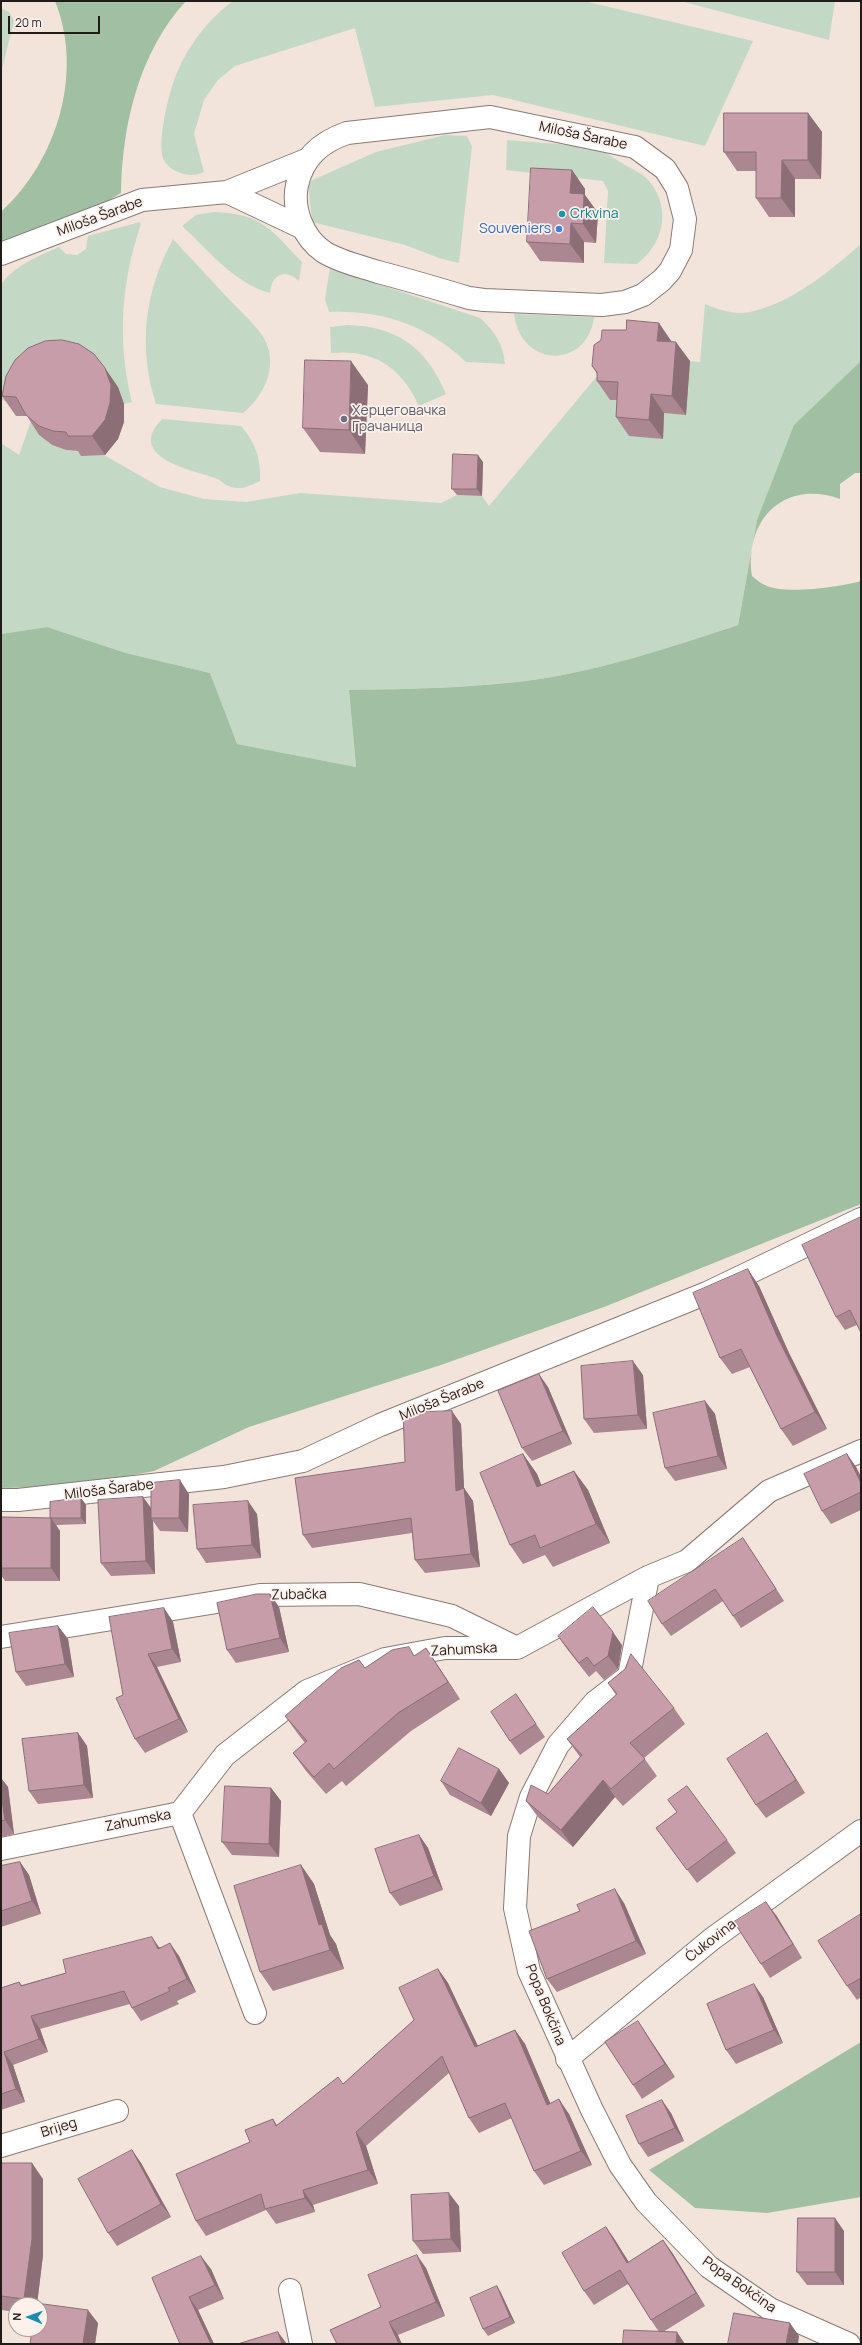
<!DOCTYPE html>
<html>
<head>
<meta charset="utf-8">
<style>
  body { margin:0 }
  #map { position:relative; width:862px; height:2345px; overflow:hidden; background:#f3e4db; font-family:Manrope,sans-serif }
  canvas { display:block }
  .frame { position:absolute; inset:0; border:2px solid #211b19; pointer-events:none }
  .north { position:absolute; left:8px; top:2297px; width:40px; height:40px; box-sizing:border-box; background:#fef1eb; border:1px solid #a69b97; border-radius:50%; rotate:272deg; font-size:11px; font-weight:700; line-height:16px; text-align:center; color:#211b19 }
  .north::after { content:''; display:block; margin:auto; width:14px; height:18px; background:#198cb0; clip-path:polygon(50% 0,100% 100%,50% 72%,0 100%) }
  .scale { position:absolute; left:8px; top:16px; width:92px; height:18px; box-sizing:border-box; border:2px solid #211b19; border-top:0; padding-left:5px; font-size:12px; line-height:14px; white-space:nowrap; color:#211b19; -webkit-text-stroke:3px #fef1eb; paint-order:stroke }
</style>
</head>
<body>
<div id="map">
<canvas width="862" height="2345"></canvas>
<div class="frame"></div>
<div class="north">N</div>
<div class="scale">20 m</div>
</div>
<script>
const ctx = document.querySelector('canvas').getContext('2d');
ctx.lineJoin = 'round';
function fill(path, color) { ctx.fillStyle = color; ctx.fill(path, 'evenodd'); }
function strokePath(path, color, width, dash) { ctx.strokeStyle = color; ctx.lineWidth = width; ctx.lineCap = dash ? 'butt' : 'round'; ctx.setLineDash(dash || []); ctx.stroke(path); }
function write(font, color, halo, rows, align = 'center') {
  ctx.font = font + ' Manrope,sans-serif'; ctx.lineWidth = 3.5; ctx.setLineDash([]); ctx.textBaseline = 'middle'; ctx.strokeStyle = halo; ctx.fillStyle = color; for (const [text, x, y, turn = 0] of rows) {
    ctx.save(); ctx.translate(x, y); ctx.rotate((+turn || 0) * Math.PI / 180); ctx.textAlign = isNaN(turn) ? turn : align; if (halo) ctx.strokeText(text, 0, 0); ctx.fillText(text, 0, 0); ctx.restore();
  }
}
fill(new Path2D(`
  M233,1H584L753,41L705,146L493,95L375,107L355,28L235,66L218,80L204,100L194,134L204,172C196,176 187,176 178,172C172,170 165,164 163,158C157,141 169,92 176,75C187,47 209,18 233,1Z
  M680,1H835L829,40Z
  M1,8L9,12L14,21L1,73Z
  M445,135L467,136L472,146L459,263L439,258L405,245L312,222L308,182L376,152Z
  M507,140C536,143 569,143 598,150C606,152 615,159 622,163C631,169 643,173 650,182C672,210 663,244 637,264L604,263L608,191L603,181L506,170Z
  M214,212C263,214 270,229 302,262L299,281C285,268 271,275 270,293C235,284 207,249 182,226L196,215Z
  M140,222L141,224C121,283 117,341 132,402L124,404L118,387L8,403L1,399V285C13,266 39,256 59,247L66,254L77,255L86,249L88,236Z
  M173,239C190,258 208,276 225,295C237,308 252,321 262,335C280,362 266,395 243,413L156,404C138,347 144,292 173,239Z
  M861,244V363L757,520L738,625C671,647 603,670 533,680C472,688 411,689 349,690L356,767L236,744L210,673L126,653L47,627L1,634V443L19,455L31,421L39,435L52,445L66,450L104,455L160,487L204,499L246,502L300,493L441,503L457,495L482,496L489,506L607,364L632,401L662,439L664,413L686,414L690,361L700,362L705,304C720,310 734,315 750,312C792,303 830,271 861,244Z
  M330,268L480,318C495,331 503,344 505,364L466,362C427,325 382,310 329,312L325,299Z
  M514,314L594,317C588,369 521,369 514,314Z
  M347,325C397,326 427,348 446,394L419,406C401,367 374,349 331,353L330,327Z
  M162,419L241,426C256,444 261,458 260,481C253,484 245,489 237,488C227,488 223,481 215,478C191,470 125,457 162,419Z`), '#c3d9c5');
fill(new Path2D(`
  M55,1H186C139,52 122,125 121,193L101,205L1,245V212C57,161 84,73 55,1Z
  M861,361V473H855L840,484V499C784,479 744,520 752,576C756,579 760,583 765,585C784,595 840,587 861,581V1204L604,1307L441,1365L249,1427L154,1471L86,1484L51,1487L1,1488V634L47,627L126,653L210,673L237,744L356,767L349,690C411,689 472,688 533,680C603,670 671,647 738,625L757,520L794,425Z
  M861,2042V2197L767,2213L695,2208L649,2170Z`), '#a1c0a3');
const minor = new Path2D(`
  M490,117L635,147L665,169L677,188L685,219L681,250L670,271L662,280L643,295L625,302L602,305L484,300L469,298C439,289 409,280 378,272C360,266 340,262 324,252C303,238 292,209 297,185C303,157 321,142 347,133Z
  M227,192L303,228
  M1,254L142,200L227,192L306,160
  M1,1500H18L224,1477L303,1461L380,1425L707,1293L861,1219
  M648,1577L629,1676L595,1702L558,1745L531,1797L519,1836L515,1908L529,1971L592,2110L620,2165L646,2202L709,2267L770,2309L849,2344
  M1,1637L260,1595L359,1594L452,1616L515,1647
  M180,1813L255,2013
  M1,1849L180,1813L225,1755L307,1691L385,1659L445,1648H517L648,1577L687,1561L769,1491L861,1451
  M567,2059L712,1939L861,1831
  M1,2146L117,2111
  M290,2290L301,2344`);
strokePath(minor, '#897b74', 24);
strokePath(minor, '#fff', 22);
fill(new Path2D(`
  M808,113L822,132L821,179H795V217H769L756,198V171H737L724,152Z
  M572,170L585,189V195L598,213L596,243L584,242V263L540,261L527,242Z
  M672,342L690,361L686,415L664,413L663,439L629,436L616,417L617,400H610L597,381V374L592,366Z
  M368,385L365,454L320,452L303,428Z
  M118,387L124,404V422L118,439L105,455L81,456L78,451L66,450L52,445L39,435L27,416H16L2,396Z
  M483,462L482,496L457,495L452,489Z
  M861,1217L857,1325L845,1330L836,1317Z
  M759,1286L789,1353L827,1429L793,1446L781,1429L750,1367L732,1374L720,1358Z
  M643,1375L647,1429L594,1433L584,1419Z
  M548,1387L572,1444L532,1461L522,1448Z
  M705,1401L715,1414L727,1469L675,1481L665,1468Z
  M461,1424L464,1488L473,1501L480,1567L425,1573L415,1560L412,1533L312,1548L303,1535L405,1462Z
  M523,1454L537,1474L541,1485L574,1471L588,1490L610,1543L553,1567L545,1555L523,1564L510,1545Z
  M847,1454L856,1467L861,1477V1510L831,1524L822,1511Z
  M189,1494L188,1532L160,1531L153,1521L155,1574L111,1576L101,1563L143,1497L151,1508Z
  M81,1498L86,1505V1524L56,1525L60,1531V1581H5L1,1575V1517L50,1518Z
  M257,1514L261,1558L206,1563L197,1549Z
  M751,1550L784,1601L741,1628L723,1601L671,1636L662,1624Z
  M270,1594L279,1607L289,1652L236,1663L227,1650Z
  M164,1608L173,1622L181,1662L157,1667L188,1732L145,1753L135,1739L123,1695Z
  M58,1626L68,1639L74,1677L26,1686L16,1672Z
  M558,1636L622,1645L618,1669L604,1680L596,1671L589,1677L567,1649Z
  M414,1656L438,1666L460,1699L411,1731L346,1786L342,1781L326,1794L306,1771L293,1753L305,1743L298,1734L285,1716L365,1668Z
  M608,1683L674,1708L685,1724L644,1758L657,1776L623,1806L615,1797L573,1847L538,1817L526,1801L548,1794L580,1757L567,1739L616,1695Z
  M516,1694L545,1737L520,1755L510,1741Z
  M78,1733L87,1746L93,1798L38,1804L29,1791Z
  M776,1747L805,1793L766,1818L756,1805Z
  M499,1769L509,1783L491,1816L450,1795L441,1781Z
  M1,1778L8,1787L14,1834L1,1837Z
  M271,1788L281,1801L279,1857L232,1855L222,1842Z
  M668,1800L727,1840L736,1853L697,1883L656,1828L677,1812Z
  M419,1835L428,1848L443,1890L400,1906L390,1893Z
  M20,1862L29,1875L41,1914L1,1927V1866Z
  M301,1865L314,1884L330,1935L336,1944L344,1969L273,1991L260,1972Z
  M624,1903L646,1954L557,1992L547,1979L580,1911Z
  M861,1914V1997L857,2000L847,1986Z
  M776,1915L802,1958L770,1978L761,1964Z
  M160,1947L179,1956L196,1992L177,2001L179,2004L141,2021L132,2008L130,2004L40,2029L48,2052L13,2065L25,2102L1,2110V1988L19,1982L22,1985Z
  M438,1969L448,1983L478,2046L515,2030L525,2044L550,2103L569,2114L592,2165L544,2185L534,2171L512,2118L479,2133L469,2118L449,2073L366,2146L378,2184L313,2205L315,2212L276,2224L266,2210L206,2236L196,2221L250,2142L273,2119L277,2125L343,2084L414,2020Z
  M763,1997L783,2043L736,2064L726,2050Z
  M638,2021L675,2077L642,2099L633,2085Z
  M671,2113L684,2141L648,2157L639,2144Z
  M132,2150L141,2163L171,2217L117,2246L108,2233Z
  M1,2163L43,2179V2255L37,2303L98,2323L95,2344H30L40,2305H16V2312L1,2310Z
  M459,2206L461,2252L423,2254L413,2241Z
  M606,2227L615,2240L629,2262L663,2240L673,2254L705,2306L663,2332H659L651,2320L628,2284L594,2305L584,2291Z
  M844,2231V2285H807L797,2272Z
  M426,2268L445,2316L398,2335L337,2344Z
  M211,2269L224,2299L198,2310L214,2344H180L152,2278Z
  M497,2286L501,2293L515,2323L488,2336L483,2329Z`), '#ab8791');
fill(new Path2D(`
  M808,113L822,132L821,179L808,160Z
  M782,160L795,179V217L781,198Z
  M572,170L585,189V195L598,213L596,243L583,224L570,193Z
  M571,223L584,242V263L570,244Z
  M659,323L672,342L657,341Z
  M676,342L690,361L686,415L672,396Z
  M351,361L368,385L365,454L349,430Z
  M105,368L118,387L124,404V422L118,439L105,455L92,436Z
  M651,394L664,413L663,439L649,420Z
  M478,455L483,462L482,496L477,489Z
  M748,1269L759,1286L789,1353L827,1429L815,1412L777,1336Z
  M633,1361L643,1375L647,1429L638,1415Z
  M539,1374L548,1387L572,1444L563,1431Z
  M705,1401L715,1414L727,1469L718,1456Z
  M452,1411L461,1424L464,1488L473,1501L480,1567L471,1554L456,1491Z
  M523,1454L537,1474L550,1506L537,1487Z
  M847,1454L856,1467L861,1477V1483Z
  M574,1471L588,1490L610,1543L596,1524Z
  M180,1480L189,1494L188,1532L179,1518Z
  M143,1497L153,1511L151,1518L153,1521L155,1574L146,1561Z
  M81,1498L86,1505V1524L81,1518Z
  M248,1501L257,1514L261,1558L252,1545Z
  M51,1518L60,1531V1581L51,1568Z
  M743,1538L751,1550L784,1601L776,1589Z
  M270,1594L279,1607L289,1652L280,1638Z
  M164,1608L173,1622L181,1662L172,1649Z
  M58,1626L68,1639L74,1677L65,1664Z
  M613,1632L622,1645L618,1669L608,1656Z
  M426,1648L460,1699L448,1682Z
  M148,1654L157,1667L188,1732L179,1719Z
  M78,1733L87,1746L93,1798L84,1785Z
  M767,1733L776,1747L805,1793L796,1780Z
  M499,1769L509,1783L491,1816L481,1803Z
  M1,1778L8,1787L14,1834L5,1820L1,1793Z
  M603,1780L615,1797L573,1847L561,1830Z
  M271,1788L281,1801L279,1857L269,1844Z
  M419,1835L428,1848L443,1890L434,1876Z
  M20,1862L29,1875L41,1914L32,1901Z
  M301,1865L314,1884L330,1935L336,1944L344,1969L330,1950L319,1925Z
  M615,1889L624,1903L646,1954L636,1941Z
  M766,1902L776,1915L802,1958Z
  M152,1937L161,1950L158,1949Z
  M170,1943L179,1956L196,1992L187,1979Z
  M438,1969L448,1983L485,2061L475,2047Z
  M754,1984L763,1997L783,2043L774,2030Z
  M31,2016L40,2029L48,2052L39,2039Z
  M638,2021L647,2035L675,2077L665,2064Z
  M515,2030L525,2044L557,2119L547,2105Z
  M4,2052L13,2065L25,2102L16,2089Z
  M559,2099L569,2114L592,2165L581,2151Z
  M662,2100L671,2113L684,2141L675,2128Z
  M356,2132L366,2146L378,2184L368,2170Z
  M132,2150L141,2163L171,2217L161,2204Z
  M32,2163L43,2179V2255L37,2305H29L24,2299Z
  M303,2190L313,2205L315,2212L305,2198Z
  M449,2193L459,2206L461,2252L451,2239Z
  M835,2218L844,2231V2285L835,2272Z
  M606,2227L615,2240L637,2276L627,2263Z
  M663,2240L673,2254L705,2306L696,2293Z
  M417,2255L426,2268L445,2316L436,2302Z
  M201,2256L211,2269L224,2299L215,2285Z
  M497,2286L501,2293L515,2323L510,2317Z
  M189,2297L198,2310L214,2344H211Z
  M88,2310L98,2323L95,2344H83Z
  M389,2322L398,2335L402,2344H399Z
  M790,2323L799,2336L798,2344H786Z
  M278,2332L287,2344H282Z
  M677,2332L685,2344H676Z`), '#8b6e76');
const building = new Path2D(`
  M724,113H808V160H782L781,198H756V152H724Z
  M531,168L572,170L570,193L584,194L583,224L571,223L570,244L527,242Z
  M627,320L659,323L657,341L676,342L672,396L651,394L649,420L616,417L618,382L597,381V372L592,366L594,345L601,340L602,330H626Z
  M62,340L79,344L94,354L105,368L111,385L110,403L105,420L92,436H68L66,432L53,431L39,426L26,415L16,397L2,396L6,376L15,360L28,348L45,341Z
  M305,360L351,361L349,430L303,428Z
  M453,454L478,455L477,489H452Z
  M861,1217V1333L850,1310L836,1317L802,1245Z
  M748,1269L777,1336L815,1412L781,1429L741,1349L720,1358L693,1293Z
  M633,1361L638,1415L584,1419L581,1366Z
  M539,1374L563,1431L522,1448L498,1391Z
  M705,1401L718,1456L665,1468L653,1413Z
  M452,1411L456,1491L464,1488L471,1554L415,1560L411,1518L303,1535L295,1478L405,1462L403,1413Z
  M523,1454L537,1487L574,1471L596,1524L540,1548L535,1535L510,1545L480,1473Z
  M847,1454L861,1483V1492L822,1511L804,1474Z
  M180,1480L179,1518H151V1483Z
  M143,1497L146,1561L101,1563L98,1500Z
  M81,1498V1518H50V1502Z
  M248,1501L252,1545L197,1549L193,1505Z
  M1,1517L51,1518V1568H1Z
  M743,1538L776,1589L733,1616L715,1589L662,1624L648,1601Z
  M257,1594H270L280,1638L227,1650L217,1603Z
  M593,1607L613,1632L608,1656L594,1666L587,1657L579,1663L558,1636Z
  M164,1608L172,1649L148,1654L179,1719L135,1739L116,1698L123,1695L109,1617Z
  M58,1626L65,1664L16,1672L9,1633Z
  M409,1647L414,1656L426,1648L448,1682L398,1713L334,1769L329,1763L314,1777L293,1753L307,1741L285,1716L341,1668L359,1660L365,1668L392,1650Z
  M631,1654L674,1708L630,1743L645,1759L611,1789L603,1780L561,1830L526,1801L531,1785L548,1794L582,1755L567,1739L617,1694L608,1683L625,1669Z
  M516,1694L536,1724L510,1741L491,1712Z
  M78,1733L84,1785L29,1791L22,1739Z
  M767,1733L796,1780L756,1805L727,1759Z
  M459,1748L499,1769L481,1803L441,1781Z
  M225,1786L271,1788L269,1844L222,1842Z
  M687,1786L727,1840L687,1870L656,1828L677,1812L668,1800Z
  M1,1793L5,1820L1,1821Z
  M419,1835L434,1876L390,1893L375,1849Z
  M20,1862L32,1901L1,1911V1866Z
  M301,1865L319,1925L322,1924L330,1950L260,1972L234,1886Z
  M615,1889L636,1941L547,1979L529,1931L580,1911L577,1905Z
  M766,1902L793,1944L761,1964L734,1922Z
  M861,1914V1978L847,1986L818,1941Z
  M152,1937L158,1949L170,1943L187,1979L168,1988L170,1991L132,2008L124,1991L31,2016L39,2039L4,2052L16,2089L1,2094V1988L19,1982L21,1986L66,1973L63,1960Z
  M438,1969L475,2047L515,2030L547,2105L559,2099L581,2151L534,2171L505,2103L469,2118L442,2056L356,2132L368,2170L303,2190L305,2198L265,2209L261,2194L196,2221L176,2174L250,2142L245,2130L273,2119L276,2126L338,2077L343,2084L414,2020L399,1988Z
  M754,1984L774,2030L726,2050L707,2004Z
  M638,2021L665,2064L633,2085L605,2042Z
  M662,2100L675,2128L639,2144L626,2116Z
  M132,2150L161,2204L108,2233L78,2179Z
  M1,2163H32V2239L24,2299L1,2296Z
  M449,2193L451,2239L413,2241L411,2195Z
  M798,2218H835V2272H797Z
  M606,2227L627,2263L663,2240L696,2293L651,2320L620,2270L584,2291L562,2253Z
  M417,2255L436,2302L389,2322L399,2344H337L330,2330L381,2307L368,2275Z
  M201,2256L215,2285L189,2297L211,2344H180L152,2278Z
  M497,2286L510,2317L483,2329L470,2298Z
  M36,2303L88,2310L83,2344H30L32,2329H40V2305H35Z
  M734,2313L790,2323L786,2344H728Z
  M624,2330L677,2332L676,2344H623Z
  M278,2332L282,2344H238Z`);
fill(building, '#c79da9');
strokePath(building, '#8b6e76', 1);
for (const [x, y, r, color] of [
  [562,214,4,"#0f9aa8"],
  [559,229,4,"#3f7fe0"],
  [344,419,4,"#6b7280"]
]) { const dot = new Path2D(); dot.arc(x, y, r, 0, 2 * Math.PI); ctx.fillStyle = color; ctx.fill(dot); strokePath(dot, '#fef1eb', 1.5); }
write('14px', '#211b19', '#fef1eb', [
  ["Miloša Šarabe",583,136,12],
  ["Miloša Šarabe",100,217,-20],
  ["Miloša Šarabe",442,1400,-22],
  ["Miloša Šarabe",109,1490,-7],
  ["Zubačka",299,1595,-1],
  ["Zahumska",464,1650,-3],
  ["Zahumska",138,1821,-11],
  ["Ćukovina",711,1941,-38],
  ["Popa Bokčina",545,2005,68],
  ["Brijeg",59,2128,-17],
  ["Popa Bokčina",739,2285,35]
]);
write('14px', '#0d838f', '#fef1eb', [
  ["Crkvina",570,214]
], 'left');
write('14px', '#366cbe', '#fef1eb', [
  ["Souveniers",551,229]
], 'right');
write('14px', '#5b616d', '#fef1eb', [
  ["Херцеговачка",352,411],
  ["Грачаница",352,427]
], 'left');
</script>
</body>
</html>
